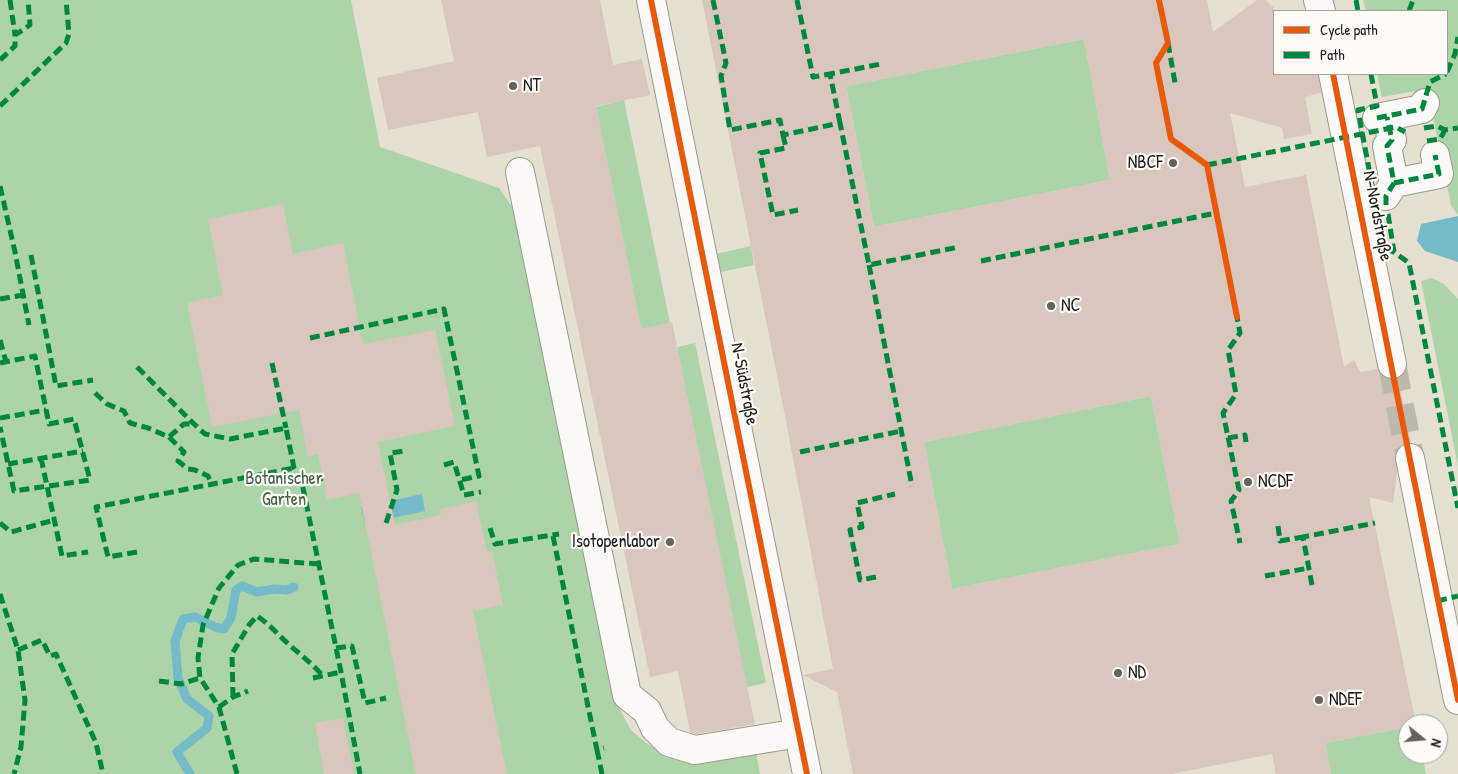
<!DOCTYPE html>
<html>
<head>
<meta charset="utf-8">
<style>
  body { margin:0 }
  #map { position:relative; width:1458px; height:774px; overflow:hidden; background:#e5e0d0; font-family:"Patrick Hand",sans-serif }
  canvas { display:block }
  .legend { position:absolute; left:1273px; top:10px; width:175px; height:65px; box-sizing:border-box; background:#fdfcf7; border:1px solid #a3a29f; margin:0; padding:6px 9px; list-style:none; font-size:15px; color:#1c1c1c }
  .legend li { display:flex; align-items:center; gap:10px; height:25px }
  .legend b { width:25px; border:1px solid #a3a29f }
  .north { position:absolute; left:1398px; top:714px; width:50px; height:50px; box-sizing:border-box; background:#fdfcf7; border:1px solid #a3a29f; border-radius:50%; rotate:107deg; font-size:14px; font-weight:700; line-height:20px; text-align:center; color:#1c1c1c }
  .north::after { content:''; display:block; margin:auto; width:18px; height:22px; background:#62615b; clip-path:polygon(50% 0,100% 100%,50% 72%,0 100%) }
</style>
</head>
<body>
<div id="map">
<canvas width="1458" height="774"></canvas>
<ul class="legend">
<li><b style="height:6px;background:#e8590c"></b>Cycle path</li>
<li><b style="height:6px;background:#00873e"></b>Path</li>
</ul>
<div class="north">N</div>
</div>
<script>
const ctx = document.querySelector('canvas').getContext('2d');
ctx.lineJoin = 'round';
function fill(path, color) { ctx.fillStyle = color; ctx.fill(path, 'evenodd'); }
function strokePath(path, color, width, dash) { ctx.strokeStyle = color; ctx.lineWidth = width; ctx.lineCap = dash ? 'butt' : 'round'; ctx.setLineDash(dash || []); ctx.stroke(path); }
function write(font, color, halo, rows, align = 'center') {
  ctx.font = font + ' "Patrick Hand",sans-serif'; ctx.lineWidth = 4.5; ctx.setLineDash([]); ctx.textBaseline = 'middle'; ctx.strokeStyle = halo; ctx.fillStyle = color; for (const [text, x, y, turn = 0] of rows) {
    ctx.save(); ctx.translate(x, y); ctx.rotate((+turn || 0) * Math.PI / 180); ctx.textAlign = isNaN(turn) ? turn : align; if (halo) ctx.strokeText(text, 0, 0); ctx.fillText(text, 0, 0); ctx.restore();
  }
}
fill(new Path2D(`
  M0,0H351L380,147L499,188L519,217L620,710L631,730L646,743L665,753L756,751L760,774H0Z
  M1363,0H1458V215L1451,205L1430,102L1422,90L1382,97L1377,74H1447V11H1366Z
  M1084,39L1110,180L874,227L846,86Z
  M624,100L670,323L641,329L596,107Z
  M751,246L754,265L721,272L716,254Z
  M1432,278L1444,284L1458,299V466L1421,281Z
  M695,343L766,683L747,687L677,347Z
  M1151,396L1180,544L952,589L924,442Z
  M1408,727V754H1422L1426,774H1331L1325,743Z`), '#add4a8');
fill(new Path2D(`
  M1458,216V262L1425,251L1417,241L1421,224Z
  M422,494L425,511L365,524L361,507Z`), '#75bac8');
strokePath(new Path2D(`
  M190,774L177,752L207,728L209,716L187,699L178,678L175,641L183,619L195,617L215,627L224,629L231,618L236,590L242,586L257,592L274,589L287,590L294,587`), '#75bac8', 9);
fill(new Path2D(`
  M441,0H600L613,65L642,59L650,95L596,106L641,329L672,322L755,724L696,734L690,732L678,671L650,677L540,146L487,157L478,112L388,130L377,78L454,61Z
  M702,0H1207L1213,32L1257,0H1266L1274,8V74H1318L1321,93L1305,97L1312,134L1284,139L1282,128L1230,113L1245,187L1306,175L1344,367L1354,360L1360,372L1377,369L1381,375L1387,379H1395L1398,378L1411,443H1406L1400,446L1395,453L1397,472L1393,503L1369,497L1416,724H1408V727L1325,743L1331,774H1276L1272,754L1172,774H853L837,692L803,675L833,669L785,416ZM1084,39L1110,180L874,227L846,86ZM1151,396L1180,544L952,589L924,442Z
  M283,204L293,254L343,243L363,344L435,330L455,426L378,442L395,525L441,515L440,509L476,501L487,552L492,551L503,605L473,611L507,774H416L359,493L327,500L318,454L308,457L299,410L212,427L187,303L223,295L208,219Z
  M343,718L354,774H324L315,723Z`), '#d9c7bd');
strokePath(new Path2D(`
  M1392,364L1410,458`), '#bdb9ac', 28, [28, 14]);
const minor = new Path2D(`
  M651,0L807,774
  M1318,0L1321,11
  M1333,74L1392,364
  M1377,118L1422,109L1425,103
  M520,172L627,695L647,711L655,728L669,742L695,750L799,733
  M1394,183L1439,174L1435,155
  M1386,196L1394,183L1387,146L1392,140L1387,117
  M1410,458L1458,700`);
strokePath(minor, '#9c9a90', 30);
strokePath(minor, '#fbfaf8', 28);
strokePath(new Path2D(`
  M10,0L15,35
  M713,0L726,63L721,76L730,130L780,120L783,135L840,123L869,265L959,247
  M797,0L813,77L830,74
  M1356,0L1358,11
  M1409,11L1413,0
  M1168,43L1175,83
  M0,60L15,46V35L30,25L28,0
  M1447,72L1455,54L1458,37
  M1371,74L1377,106L1358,110L1384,249L1394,252L1409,263L1458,508
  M0,106L66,43L69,34L66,0
  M1377,118L1422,109L1430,82L1446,74
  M840,123L830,74L881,64
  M1424,128L1437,126L1445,130L1458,128
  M783,135L786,148L760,153L773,215L798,210
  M1427,141L1440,139L1445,130
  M1207,165L1396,127L1405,132
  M1394,183L1439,174L1435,155
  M0,186L15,252L29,325
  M1386,205V196L1394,183L1387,146L1392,140L1387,117
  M1388,214L1394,252
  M31,255L56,386L93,380
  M981,261L1216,213
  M869,265L912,486
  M0,299L23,295
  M1236,312L1240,333L1228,350L1236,394L1223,413L1239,490L1231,501L1240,543
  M310,338L444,309L479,476L460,480
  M0,340L6,362
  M0,363L35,356L49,424L74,419L90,480L14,491L0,427
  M272,363L286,428
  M137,367L194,424L205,434L230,439L286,428L294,468L302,483L341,672L360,774
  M95,393L107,404L124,411L130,423L148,428L169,437L184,424H194
  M0,418L46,410
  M169,437L184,452L178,461L188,469L195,470L208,476L212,484
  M1228,438L1245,435L1246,442
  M800,452L901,431
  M41,458L62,556L88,552
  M8,464L83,451
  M444,465L454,462L464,495L481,492
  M302,483L323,478
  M0,523L11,532L54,520
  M386,523L397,490L390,453L405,451
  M1278,526L1280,541L1303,537
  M490,528L495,544L559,534
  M553,536L597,750L604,748
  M137,552L108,557L96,507L294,468
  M1265,576L1309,568
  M876,577L860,580L850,530L862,527L857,503L895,494
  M1312,585L1303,537L1375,523
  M0,594L18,650L25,700L21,747L14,774
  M1437,601L1458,596
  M336,648L352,646L365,703L386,698
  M18,650L42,640L50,656L56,654L96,743L103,774
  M313,678L341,672
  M159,681L181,684L200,678
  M233,697L232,654L249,625L257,616C266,622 273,629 281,637C295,651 310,661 323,676
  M219,707L233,697L248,691
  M597,750L602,774
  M237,774L219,707L200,678L198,658L203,625L219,588L238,565L254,559L318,564`), '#00873e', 5, [10, 5]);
strokePath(new Path2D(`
  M651,0L807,774
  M1159,0L1168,43L1156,63L1171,139L1207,165L1237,317
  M1333,74L1458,700`), '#e8590c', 6);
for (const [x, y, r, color] of [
  [513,86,5,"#62615b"],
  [1173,163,5,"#62615b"],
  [1051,306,5,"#62615b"],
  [1248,482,5,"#62615b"],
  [670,542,5,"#62615b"],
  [1118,673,5,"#62615b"],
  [1319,700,5,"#62615b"]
]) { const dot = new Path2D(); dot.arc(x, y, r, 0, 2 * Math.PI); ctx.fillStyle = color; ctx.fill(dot); strokePath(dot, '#fdfcf7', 2); }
write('18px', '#1c1c1c', '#fdfcf7', [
  ["NT",523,86],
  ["NBCF",1163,163,"right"],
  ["NC",1061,306],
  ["NCDF",1258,482],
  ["Isotopenlabor",660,542,"right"],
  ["ND",1128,673],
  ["NDEF",1329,700]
], 'left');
write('18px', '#1c1c1c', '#fdfcf7', [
  ["N-Nordstraße",1377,216,79],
  ["N-Südstraße",744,384,79]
]);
write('18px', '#446247', '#fdfcf7', [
  ["Botanischer",284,479],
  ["Garten",284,500]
]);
</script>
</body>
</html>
